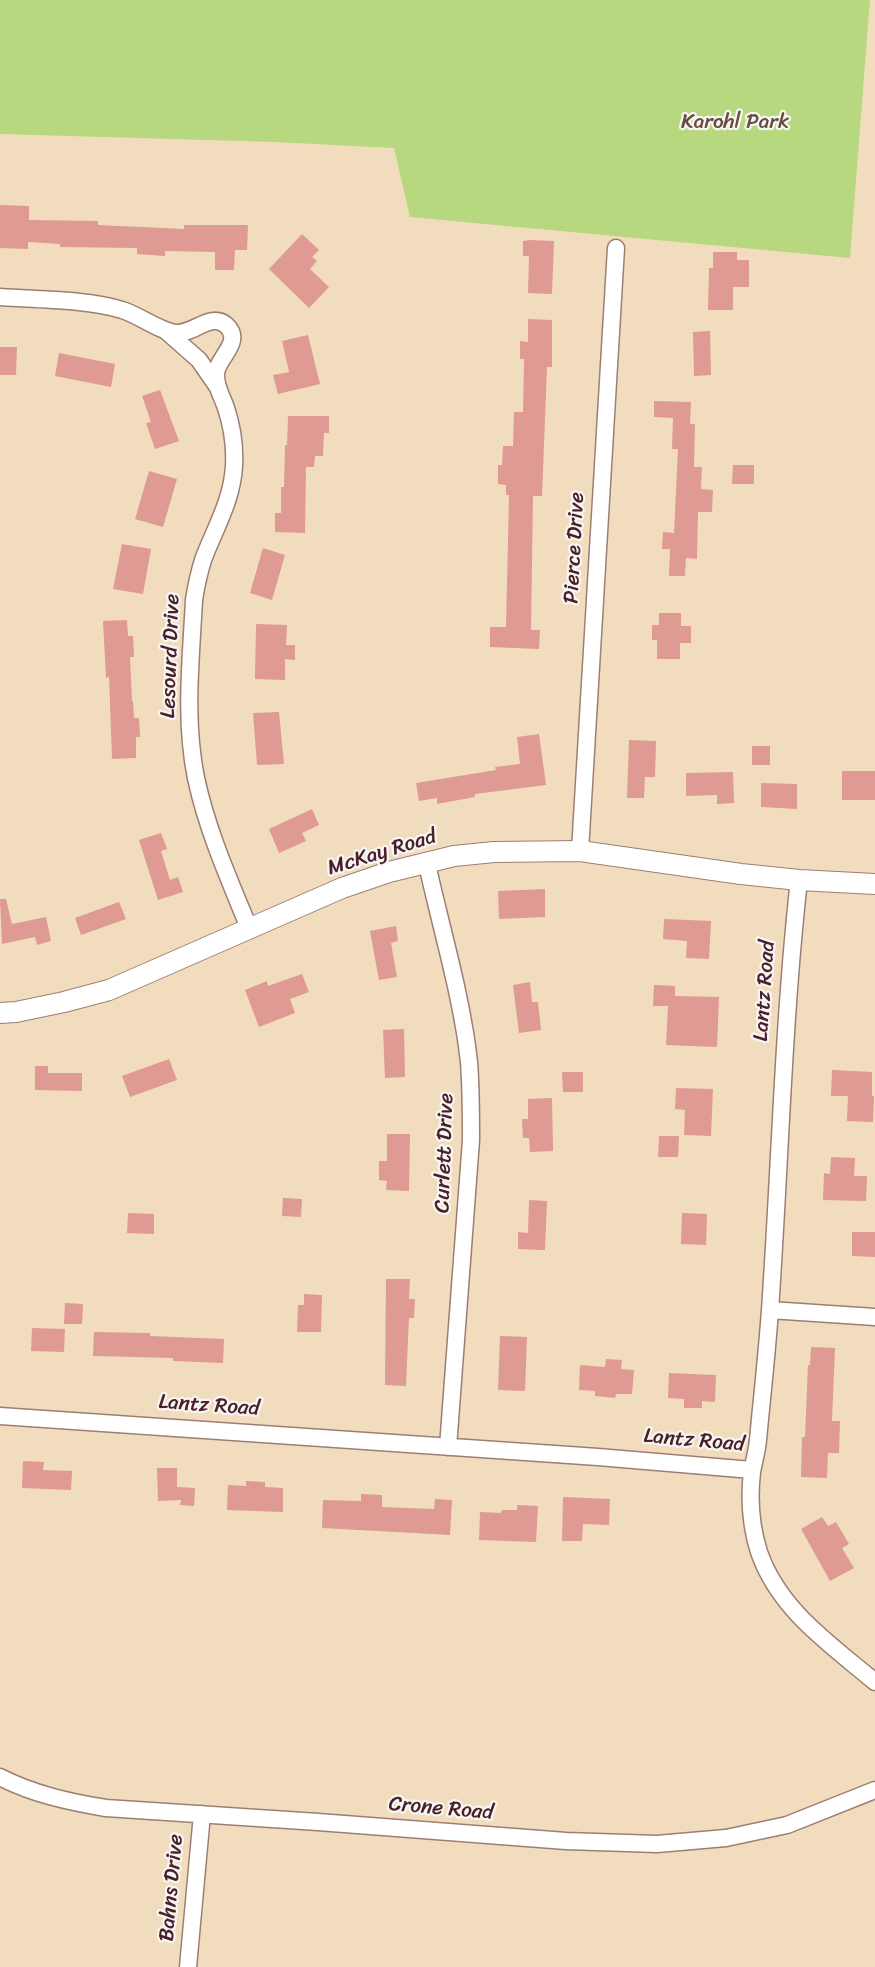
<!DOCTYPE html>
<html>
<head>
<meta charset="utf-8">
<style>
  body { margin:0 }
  canvas { display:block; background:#f2dcbe }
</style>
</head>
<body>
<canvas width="875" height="1967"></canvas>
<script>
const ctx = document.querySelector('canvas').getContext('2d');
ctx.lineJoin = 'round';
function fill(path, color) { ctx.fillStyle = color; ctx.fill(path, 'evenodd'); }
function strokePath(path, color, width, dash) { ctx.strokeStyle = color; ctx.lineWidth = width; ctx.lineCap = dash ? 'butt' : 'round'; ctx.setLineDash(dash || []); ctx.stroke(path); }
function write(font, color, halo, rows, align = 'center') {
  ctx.font = font + ' Sriracha,sans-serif'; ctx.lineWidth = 4.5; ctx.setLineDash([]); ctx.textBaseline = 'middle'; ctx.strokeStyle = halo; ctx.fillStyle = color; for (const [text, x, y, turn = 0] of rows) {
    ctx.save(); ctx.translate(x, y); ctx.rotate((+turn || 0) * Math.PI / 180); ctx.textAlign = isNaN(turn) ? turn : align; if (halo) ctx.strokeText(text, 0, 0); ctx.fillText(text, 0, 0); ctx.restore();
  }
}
fill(new Path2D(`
  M0,0H870L850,258L410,217L394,148L275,142L0,134Z`), '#b8d87f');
fill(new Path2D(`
  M0,205L29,206V220L98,221V225L184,229V225H248L247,250H235L234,270H215V252L165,251V256L137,254V248L60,247V244L28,242V249L0,248Z
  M302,234L319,250L312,257L317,261L310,269L329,287L309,308L269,269Z
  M530,240L554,241L552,294L528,293L529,256H523V241Z
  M713,252H737V260H749V287H733V310H708L709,268H713Z
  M528,319L552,320V367H547L542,496H533L531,630H540L539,649L490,647V627H506L509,495H506V485L498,484V465H502L503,446H513L514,412H523L524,359H520V341L528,342Z
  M710,331L711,375L694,376L693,332Z
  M308,335L320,384L278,394L273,375L289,372L282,341Z
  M0,347H17L16,375H0Z
  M59,353L115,364L111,387L55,376Z
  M160,390L179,441L155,449L146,423L151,422L142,396Z
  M654,401L691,402L690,424H695L694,467H702L701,489L713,490L712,512H698L697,559L686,558L685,576H669L670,549H662L663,532L674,533L678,449H672L673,418L654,417Z
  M288,416H329V433H324L323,456H315L314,467H306L305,533L275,532V513H281V487H284L285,445H287Z
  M733,465H754V484H732Z
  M149,471L177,479L163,527L135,519Z
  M122,544L151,549L143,594L113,589Z
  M263,548L285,555L272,600L250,593Z
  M659,613H681V626H691V643H680V659H657V640H652V625H659Z
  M127,620L128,636H133L134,657H130L132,701H133L134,718H139L140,737H136V758L112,759L109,677L106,678L103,621Z
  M256,624L287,625L286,645H295V660L285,659V680L255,679Z
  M279,712L284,764L257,765L253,713Z
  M539,734L546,785L475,794V797L437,804V798L419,801L416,783L496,770L495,767L520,764L517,737Z
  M629,740L656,741L655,777H645L644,798H627Z
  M752,746H770V765H752Z
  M842,771H875V800H842Z
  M733,772L734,803L717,804V795L686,796V773Z
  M761,783L797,784V809L761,807Z
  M312,809L319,825L302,833L306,841L279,853L269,829Z
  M161,833L167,849L161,851L170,880L178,877L183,892L158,900L139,840Z
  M545,889V917L499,919L498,891Z
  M0,899H6L12,924L46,917L51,941L37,945L35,937L2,944Z
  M119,902L126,919L81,935L75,918Z
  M664,919L711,921L709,959L686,958L687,941L663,939Z
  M396,926L398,941L391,943L397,977L379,980L370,931Z
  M302,974L309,992L290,999L295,1013L259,1027L245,990L267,981L268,986Z
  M530,982L532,1002H538L541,1030L519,1033L513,985Z
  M654,985L675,986V996L719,997L717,1047L666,1045L668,1006H653Z
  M404,1029L405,1077L385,1078L383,1030Z
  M169,1059L177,1080L130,1097L122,1076Z
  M35,1066H48V1073H82V1091L35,1090Z
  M832,1070L872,1072V1096H874L873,1122L847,1121L848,1096H831Z
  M562,1072H583V1092H563Z
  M676,1088L713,1089L711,1136L684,1135L685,1110L675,1109Z
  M552,1098L553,1151L530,1152L529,1138H523L522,1119H528V1099Z
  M387,1134H410L409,1191L386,1190L387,1181L379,1180V1161H387Z
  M659,1136H679L678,1157H658Z
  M831,1157L855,1158L854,1176H867L866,1201L823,1200L824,1173L830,1174Z
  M283,1198L302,1199L301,1217L282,1216Z
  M529,1200L547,1201L545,1250L518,1249V1232L528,1233Z
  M128,1213L154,1214V1234L127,1233Z
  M682,1213L707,1214L706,1245L681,1244Z
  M852,1232H875V1257L852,1256Z
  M386,1279H410L409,1299H415L414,1318H409L406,1386L385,1385Z
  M304,1294L322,1295L321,1332H297L298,1305H304Z
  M65,1303L83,1304L82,1324H64Z
  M32,1328L65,1329L64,1352L31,1351Z
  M94,1332L150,1333V1336L224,1339L223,1363L173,1361V1358L93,1356Z
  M500,1336L527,1337L525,1391L498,1390Z
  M811,1347L835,1348L832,1421H840L839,1453H828L827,1478L801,1477L802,1437H805L808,1365H810Z
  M606,1359L622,1360L621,1369L634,1370L632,1394H616L615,1398L595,1396V1391L579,1390L580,1365L605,1367Z
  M669,1373L716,1375L715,1402L702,1401V1408H684V1399L668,1398Z
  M23,1461L44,1462L43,1470L72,1471L71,1490L22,1488Z
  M157,1468H177V1487L195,1488L194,1506L180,1505L181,1500L158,1501Z
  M246,1481L265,1482V1487L283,1488V1512L227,1510L228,1485L246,1486Z
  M361,1494L382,1495V1507L434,1509L435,1499L452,1500L450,1535L322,1528L323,1500L361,1501Z
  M563,1497L610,1499L609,1525L583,1524L582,1541H562Z
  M517,1505L538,1506L536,1542L479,1540L480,1512L501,1513L502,1510H517Z
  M822,1517L828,1526L836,1522L849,1544L842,1548L854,1568L830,1581L801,1529Z`), '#de9a93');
const minor = new Path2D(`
  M0,297C37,300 88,299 122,310C139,315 159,331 176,333C194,334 211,312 226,325C244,341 218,357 216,373C215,386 222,396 226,408C232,426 235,447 234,466C232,501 215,528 203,560C199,573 196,587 194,600C191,659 184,719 196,778C207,830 229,879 249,928
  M165,330L199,360L217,386
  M580,851L616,248
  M427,864C441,928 462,997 469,1062C471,1088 471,1114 471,1140L448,1447
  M799,880C783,1023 780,1167 770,1310C767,1353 762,1397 758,1440C757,1451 754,1461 752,1472C749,1498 751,1527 759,1552C779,1610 830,1644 875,1682
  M770,1310L875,1317
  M0,1416L598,1457L752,1470
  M0,1777C33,1794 69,1802 106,1808L318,1822L566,1841L657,1844L726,1838L787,1825L875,1790
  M188,1967L202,1814`);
const tertiary = new Path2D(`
  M0,1013L16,1012L64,1002L109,990L342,888L389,872L454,856L494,852L580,851L741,874L799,880L875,884`);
strokePath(minor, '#9e7e74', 19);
strokePath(tertiary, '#9e7e74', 22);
strokePath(minor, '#fff', 16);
strokePath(tertiary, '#fff', 20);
write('21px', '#664d40', '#f6f6f2', [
  ["Karohl Park",735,123]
]);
write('21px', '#4a1f2b', '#f6f6f2', [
  ["Pierce Drive",575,548,-87],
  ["Lesourd Drive",171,656,-88],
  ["McKay Road",382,853,-17],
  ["Lantz Road",765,991,-86],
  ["Curlett Drive",445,1153,-88],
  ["Lantz Road",209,1406,4],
  ["Lantz Road",694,1441,5],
  ["Crone Road",441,1809,5],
  ["Bahns Drive",172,1888,-85]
]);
</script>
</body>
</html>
